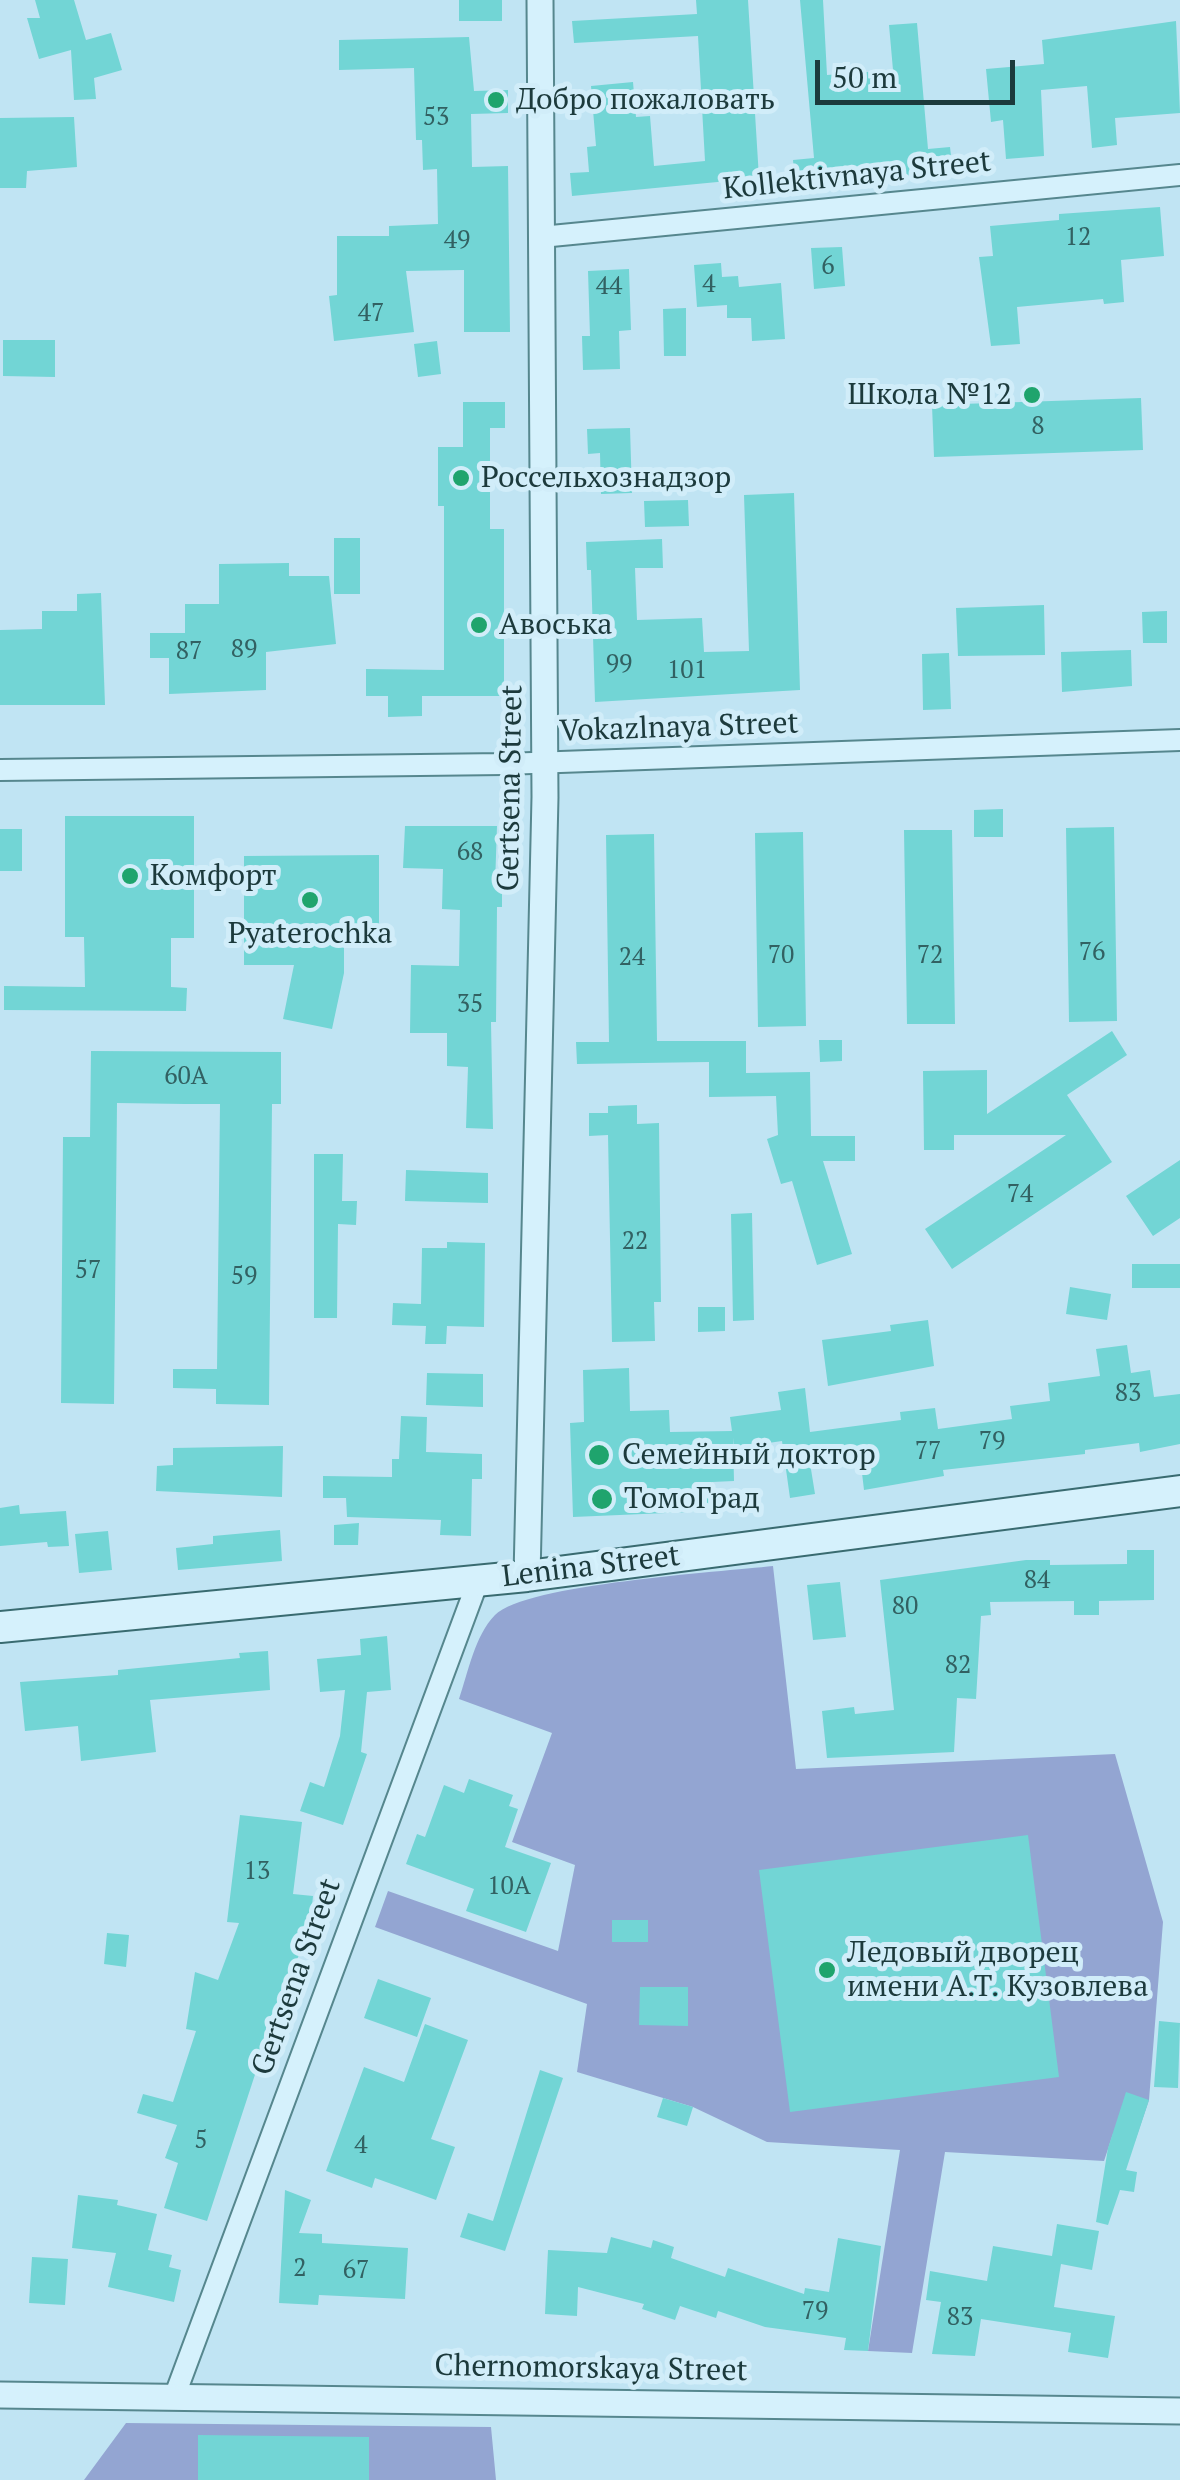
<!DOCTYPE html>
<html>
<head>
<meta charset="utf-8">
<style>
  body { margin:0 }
  #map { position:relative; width:1180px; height:2480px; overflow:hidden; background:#c0e4f3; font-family:"PT Serif",serif }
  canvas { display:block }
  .scale { position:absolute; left:815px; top:60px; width:200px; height:45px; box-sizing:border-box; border:5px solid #1c3a3c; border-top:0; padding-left:12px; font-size:30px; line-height:35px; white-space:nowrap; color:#1c3a3c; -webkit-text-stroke:8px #d1edf9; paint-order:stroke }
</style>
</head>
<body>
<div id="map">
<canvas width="1180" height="2480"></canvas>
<div class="scale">50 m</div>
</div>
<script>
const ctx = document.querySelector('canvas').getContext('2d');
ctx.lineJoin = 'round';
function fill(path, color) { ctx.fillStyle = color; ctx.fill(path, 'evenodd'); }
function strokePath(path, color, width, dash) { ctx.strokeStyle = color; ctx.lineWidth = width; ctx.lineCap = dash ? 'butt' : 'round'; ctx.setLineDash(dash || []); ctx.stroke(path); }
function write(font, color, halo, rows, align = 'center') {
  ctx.font = font + ' "PT Serif",serif'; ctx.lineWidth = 10; ctx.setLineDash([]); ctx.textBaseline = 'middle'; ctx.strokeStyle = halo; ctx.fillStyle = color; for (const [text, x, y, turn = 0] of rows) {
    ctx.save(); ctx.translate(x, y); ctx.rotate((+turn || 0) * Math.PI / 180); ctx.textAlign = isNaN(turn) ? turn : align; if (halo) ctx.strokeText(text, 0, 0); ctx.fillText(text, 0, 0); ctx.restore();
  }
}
fill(new Path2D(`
  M773,1566L796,1769L1115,1754L1163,1922L1149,2100L1135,2141L1113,2134L1104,2161L945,2152L912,2353L868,2351L900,2150L767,2142L693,2107L577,2072L587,2004L375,1927L388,1891L558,1951L575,1865L512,1842L552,1733L459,1699C468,1673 475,1635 495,1615C526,1584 720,1572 773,1566Z
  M126,2423L491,2427L496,2480H84Z`), '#93a5d2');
fill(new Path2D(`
  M35,0H74L86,40L111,33L122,70L94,78L96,99L74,100L71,50L39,59L27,18H40Z
  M459,0H502V21H459Z
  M696,0H748L759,178L572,196L570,173L589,172L587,147L596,146L591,86L633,82L636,117L650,116L654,166L705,161L698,36L574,43L572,21L697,14Z
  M800,0H823L827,75L893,70L889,25L917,23L928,149L950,147L953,173L795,182L793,160L814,158Z
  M1176,21L1180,113L1115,118L1117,145L1092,148L1087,86L1041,90L1044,156L1006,159L1003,120L991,122L986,69L1044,64L1042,40Z
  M469,37L474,91L508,90V113L471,114L472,167L508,166L510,332H464V270L406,271L414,332L334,341L329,296L337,295V236H389V226L438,224L437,169L423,170L422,140H416L414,68L339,70V40Z
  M74,117L77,167L27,171L26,188H0V118Z
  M1160,207L1164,256L1121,260L1124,302L1104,304L1103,299L1017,307L1020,344L991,346L979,257L993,256L990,226L1059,220V214Z
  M842,247L845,286L814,289L811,248Z
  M721,263L722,277L738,276L739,287L781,283L785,339L752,341L751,318H727V305L697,307L694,265Z
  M629,269L631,330L619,331L620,369L583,370L582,336H590L588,271Z
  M686,308V356H664L663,309Z
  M3,340H55V377L3,376Z
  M437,341L441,374L418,377L414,344Z
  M1141,398L1143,450L934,457L932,405Z
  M463,402H505V428H490V529H504V696H422V716L388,717V696H366V669L444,670V506H438V447H463Z
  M630,428L632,493L601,494L600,453L588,454L587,429Z
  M794,493L800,690L595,702L591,570H587L586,542L662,539L663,568H635L637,620L702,618L704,652L749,651L744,495Z
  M688,500L689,526L645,527L644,501Z
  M334,538H360V594H334Z
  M289,563V576H329L336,644L266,652V690L169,694V658H150V633H185V604H219V564Z
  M101,593L105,705H0V630L42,629V611H77V594Z
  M1044,605L1045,655L958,656L956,608Z
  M1167,611V643H1143L1142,612Z
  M1131,650L1132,686L1062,692L1061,652Z
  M949,653L951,709L923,710L922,654Z
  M1003,809V837H974V810Z
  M65,816H194V938H171V987L187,988L186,1011L4,1010V986L85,987L84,937H65Z
  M405,826H497L495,885L502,886V907H497L496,1022H491L493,1129L466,1128L468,1067L447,1066V1033H410L411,965L459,966L460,910L442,909L443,869L403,868Z
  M1114,827L1117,1021L1069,1022L1066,828Z
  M0,829H22V871H0Z
  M904,830H952L955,1024H907Z
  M803,832L806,1026L758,1027L755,833Z
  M654,834L657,1041H746V1073L810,1072L811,1136H855V1161H823L852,1254L817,1265L792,1181L781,1184L767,1139L778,1135L776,1096L709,1097V1062L577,1064L576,1042H609L606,835Z
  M379,855V941H344V973L332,1029L283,1019L294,965H244V856Z
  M1112,1031L1127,1055L1067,1095L1112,1162L952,1269L925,1229L1066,1135H954V1150H924L923,1071L987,1070V1114Z
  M819,1040H842V1061L820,1062Z
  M91,1051L281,1052V1104H272L269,1405L216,1404V1389L173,1388V1369H217L220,1104H185L117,1103L114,1404L61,1403L63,1137H90Z
  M637,1105V1124L659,1123L661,1302H654L655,1341L612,1342L608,1135L589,1136V1113H608V1106Z
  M314,1154H343L342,1201H357L356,1225L338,1224L337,1318H314Z
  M1180,1160V1218L1153,1236L1126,1196Z
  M406,1170L488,1173V1203L405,1201Z
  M752,1213L754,1320L733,1321L731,1214Z
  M447,1242L485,1243L484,1327L447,1326L446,1344H425L426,1326L392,1325L393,1303L421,1304L422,1248H447Z
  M1132,1264H1180V1288H1132Z
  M1070,1287L1111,1294L1107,1320L1066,1314Z
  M698,1307H725V1331L698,1332Z
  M928,1320L934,1366L828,1386L822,1340L891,1331L890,1325Z
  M1127,1345L1131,1373L1150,1370L1154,1397L1180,1394V1444L1140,1452L1139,1443L1085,1450V1454L943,1470L944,1476L864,1490L860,1456L810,1463L815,1494L790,1498L782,1441L734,1448L733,1438L734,1481L712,1482L713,1511L573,1517L570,1423L584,1422L583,1370L629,1368L630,1411L669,1410L670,1432L732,1431L730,1417L781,1410L778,1392L805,1388L810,1432L901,1420L900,1412L935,1408L938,1429L1012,1419L1010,1406L1050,1401L1048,1383L1100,1376L1096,1349Z
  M427,1373L483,1374V1407L426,1405Z
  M401,1416L427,1417L426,1452L482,1454V1479H472L471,1536L440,1535L441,1520L347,1517L346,1498H323V1476L392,1477V1459H399Z
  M283,1446L282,1497L156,1491L157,1466L173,1465V1448Z
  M19,1505L20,1514L66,1511L69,1546L48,1547L47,1542L0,1546V1508Z
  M359,1523L358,1545H334V1525Z
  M280,1530L282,1561L178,1570L176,1548L213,1544V1536Z
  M108,1531L112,1570L79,1573L75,1534Z
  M1127,1550H1154V1600L1099,1601V1615H1074V1601L990,1602L991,1615L981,1616L976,1699L957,1698L954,1752L827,1758L822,1711L854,1707L855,1714L894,1710L880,1580L1026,1560H1050V1565L1127,1564Z
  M840,1582L846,1637L813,1640L807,1585Z
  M387,1636L391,1690L367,1692L361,1752L367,1754L343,1825L300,1811L310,1782L324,1787L340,1736L345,1690L320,1692L317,1659L361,1655L360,1639Z
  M268,1651L270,1690L150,1700L156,1752L81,1761L78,1726L25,1731L20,1682L118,1675V1670L240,1658L239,1653Z
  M469,1779L513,1795L509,1806L518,1809L505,1847L551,1863L526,1932L466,1911L474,1889L406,1864L417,1834L425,1837L444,1785L464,1793Z
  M240,1815L302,1822L293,1894L313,1896L310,1926L290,1978L287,1977L207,2221L164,2208L178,2163L165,2158L177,2125L137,2113L143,2094L173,2102L196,2031L186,2029L195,1972L218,1980L239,1923L227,1922Z
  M1028,1835L1059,2077L790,2112L759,1870Z
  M612,1920H648V1942H612Z
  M107,1933L129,1935L126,1967L104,1964Z
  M378,1979L431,1998L417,2037L364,2018Z
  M640,1987H688V2026L639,2025Z
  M1159,2021L1180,2023L1178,2088L1154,2087Z
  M425,2024L468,2040L431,2139L455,2147L436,2200L375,2178L372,2188L326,2171L364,2067L404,2082Z
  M540,2070L563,2078L505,2251L460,2237L468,2213L493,2221Z
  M1126,2092L1149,2100L1126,2170L1137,2172L1134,2192L1120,2190L1108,2225L1096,2222L1108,2148Z
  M663,2098L693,2107L687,2126L657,2117Z
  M285,2190L311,2200L299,2233L322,2234V2243L408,2248L405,2299L319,2295L318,2305L279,2303Z
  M78,2195L118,2200L117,2205L157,2214L148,2250L172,2255L169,2267L181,2270L174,2302L108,2287L116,2253L72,2248Z
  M1057,2224L1099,2231L1092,2270L1061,2264L1054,2307L1115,2316L1108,2358L1068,2352L1071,2333L981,2319L975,2356L932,2354L941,2302L926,2300L930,2271L987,2281L993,2246L1052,2256Z
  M611,2237L651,2248L653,2240L674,2247L671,2258L725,2277L728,2268L804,2294L805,2288L829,2292L838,2238L881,2246L868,2351L844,2350L846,2338L765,2327L718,2311L716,2318L680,2306L675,2320L642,2309L644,2304L578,2287L577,2316L545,2314L548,2250L607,2253Z
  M32,2257L68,2259L65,2305L29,2303Z
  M198,2435L369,2437V2480H198Z`), '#72d5d5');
const minor = new Path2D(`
  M541,237L1180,175
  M0,770L504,764L1180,740
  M175,2395L478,1581`);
const tertiary = new Path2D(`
  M527,1576L545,797L540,0
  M0,2395L1180,2411`);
const secondary = new Path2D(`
  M0,1627L527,1576L1180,1491`);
strokePath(minor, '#56878e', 24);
strokePath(tertiary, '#56878e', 29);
strokePath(secondary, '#396b70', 34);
strokePath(minor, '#d5f1fc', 20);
strokePath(tertiary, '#d5f1fc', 25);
strokePath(secondary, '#d5f1fc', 30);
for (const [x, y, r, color] of [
  [496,100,10,"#1fa46d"],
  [1032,395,10,"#1fa46d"],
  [461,478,10,"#1fa46d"],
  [479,625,10,"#1fa46d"],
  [130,876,10,"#1fa46d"],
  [310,900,10,"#1fa46d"],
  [599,1455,12,"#1fa46d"],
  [602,1499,12,"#1fa46d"],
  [827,1970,10,"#1fa46d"]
]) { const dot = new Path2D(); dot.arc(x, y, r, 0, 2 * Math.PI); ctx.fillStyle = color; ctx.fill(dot); strokePath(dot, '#d1edf9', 4); }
write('25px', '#326162', null, [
  ["53",436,118],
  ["12",1078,238],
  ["49",457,241],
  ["6",828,267],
  ["4",709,285],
  ["44",609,287],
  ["47",371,314],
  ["8",1038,427],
  ["89",244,650],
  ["87",189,652],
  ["99",619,665],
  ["101",687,671],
  ["68",470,853],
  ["76",1092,953],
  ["70",781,956],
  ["72",930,956],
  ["24",632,958],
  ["35",470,1005],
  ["60А",186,1077],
  ["74",1020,1195],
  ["22",635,1242],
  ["57",88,1271],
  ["59",244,1277],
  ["83",1128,1394],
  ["79",992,1442],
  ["77",928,1452],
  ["84",1037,1581],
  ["80",905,1607],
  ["82",958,1666],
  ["13",257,1872],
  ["10А",509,1887],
  ["5",201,2141],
  ["4",361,2146],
  ["2",300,2269],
  ["67",356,2271],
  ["79",815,2312],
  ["83",960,2318]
]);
write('30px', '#1c3a3c', '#d1edf9', [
  ["Добро пожаловать",516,100],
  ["Школа №12",1012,395,"right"],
  ["Россельхознадзор",481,478],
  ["Авоська",499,625],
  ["Комфорт",150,876],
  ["Pyaterochka",310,934,"center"],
  ["Семейный доктор",622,1455],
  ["ТомоГрад",624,1499],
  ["Ледовый дворец",847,1953],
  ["имени А.Т. Кузовлева",847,1987]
], 'left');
write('30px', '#1c3a3c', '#d1edf9', [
  ["Kollektivnaya Street",857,176,-6],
  ["Vokazlnaya Street",679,728,-2],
  ["Gertsena Street",511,788,-89],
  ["Lenina Street",591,1567,-7],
  ["Gertsena Street",297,1977,-70],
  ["Chernomorskaya Street",591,2369,1]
]);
</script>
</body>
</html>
